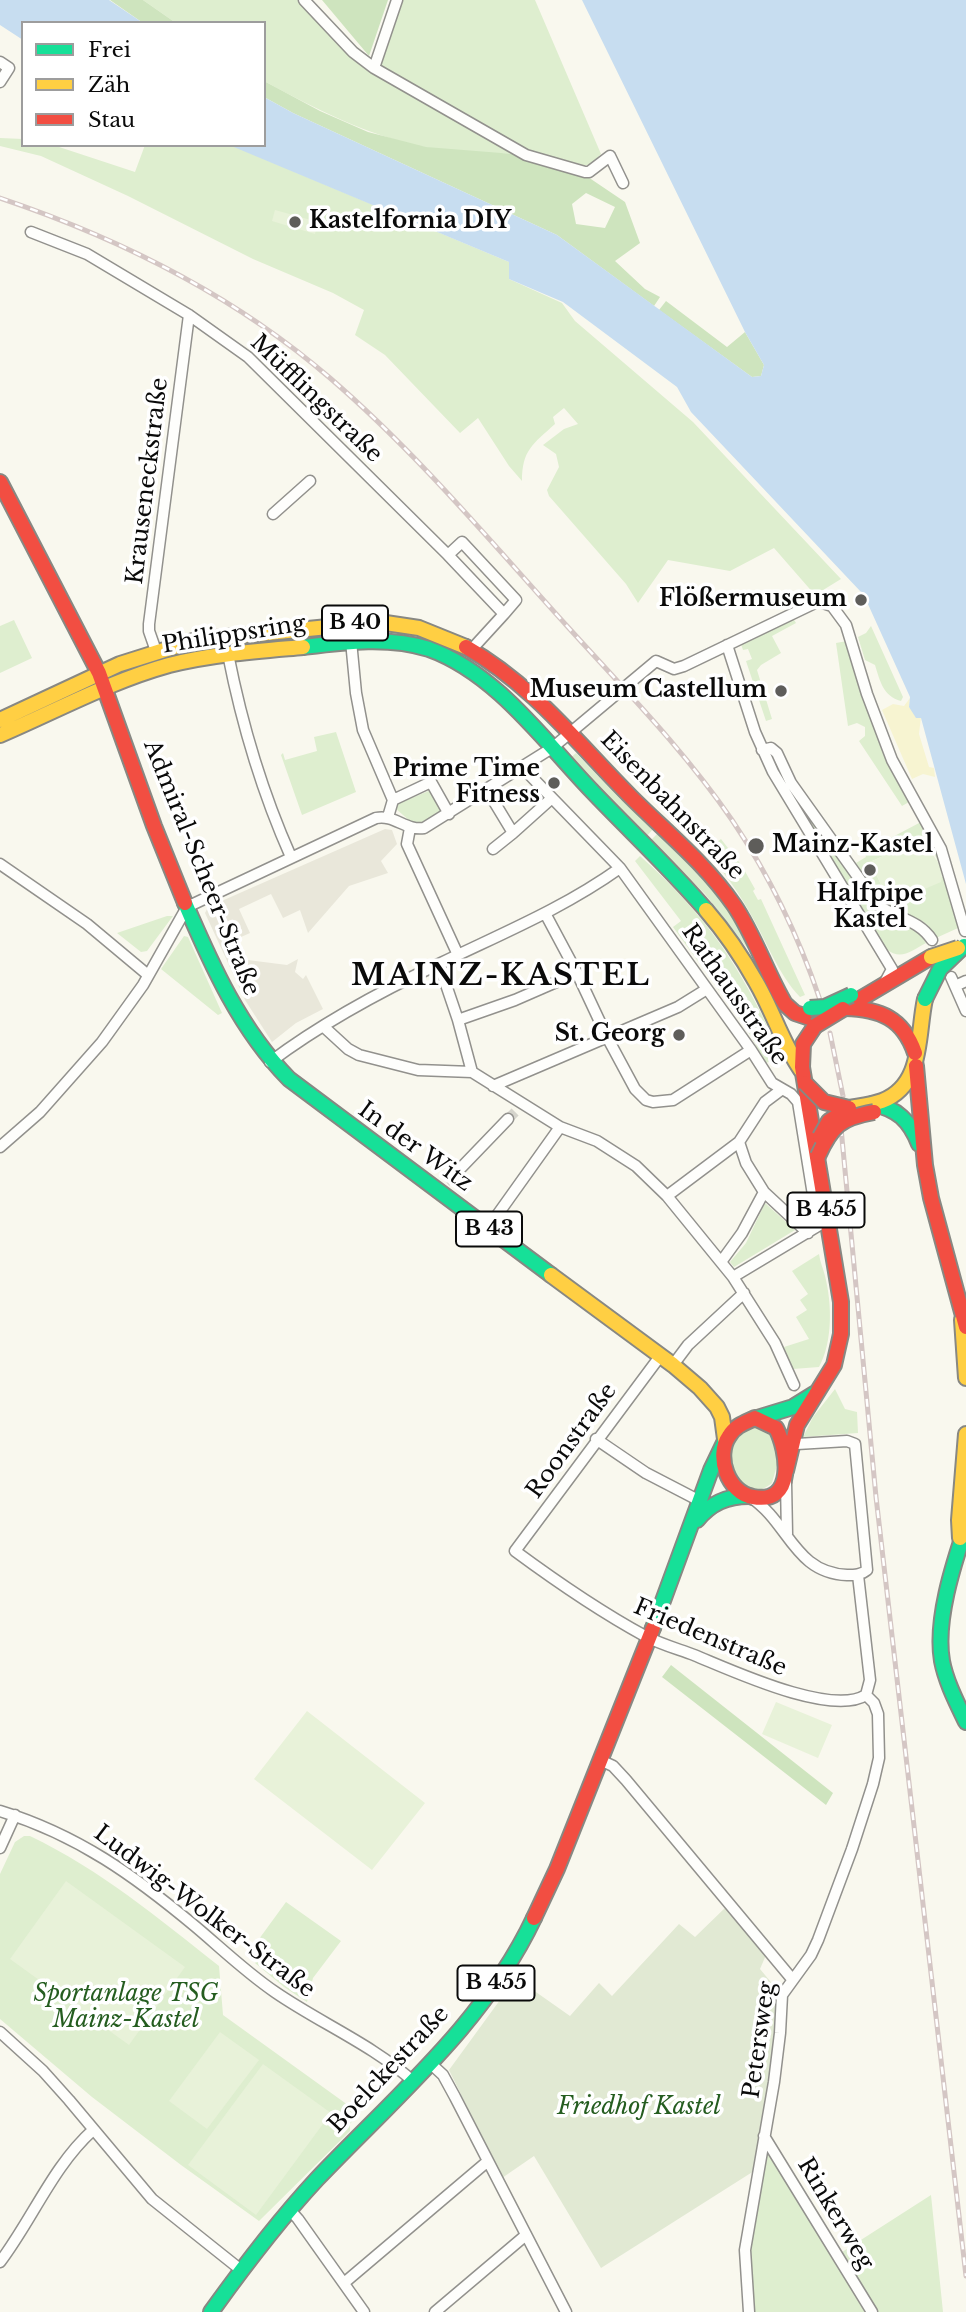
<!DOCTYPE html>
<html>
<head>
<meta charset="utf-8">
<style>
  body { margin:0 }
  #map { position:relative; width:966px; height:2312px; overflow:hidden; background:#f9f8ee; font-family:"Libre Baskerville",serif }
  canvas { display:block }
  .legend { position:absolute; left:21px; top:21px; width:245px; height:126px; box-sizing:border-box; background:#fff; border:2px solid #9d9d9d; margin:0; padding:9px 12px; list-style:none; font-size:21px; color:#0a0a0a }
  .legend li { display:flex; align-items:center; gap:14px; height:35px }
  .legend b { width:35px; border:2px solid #9d9d9d }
</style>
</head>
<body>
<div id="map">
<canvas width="966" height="2312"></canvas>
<ul class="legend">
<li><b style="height:9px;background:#16e098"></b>Frei</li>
<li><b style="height:9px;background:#ffcf43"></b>Zäh</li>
<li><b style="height:9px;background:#f24e42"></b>Stau</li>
</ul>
</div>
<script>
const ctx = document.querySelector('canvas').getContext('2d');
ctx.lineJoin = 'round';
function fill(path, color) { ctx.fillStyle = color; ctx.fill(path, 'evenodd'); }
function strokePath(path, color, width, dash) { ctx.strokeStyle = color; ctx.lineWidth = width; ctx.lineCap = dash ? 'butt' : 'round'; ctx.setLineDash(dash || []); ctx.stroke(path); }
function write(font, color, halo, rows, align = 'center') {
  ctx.font = font + ' "Libre Baskerville",serif'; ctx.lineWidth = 7; ctx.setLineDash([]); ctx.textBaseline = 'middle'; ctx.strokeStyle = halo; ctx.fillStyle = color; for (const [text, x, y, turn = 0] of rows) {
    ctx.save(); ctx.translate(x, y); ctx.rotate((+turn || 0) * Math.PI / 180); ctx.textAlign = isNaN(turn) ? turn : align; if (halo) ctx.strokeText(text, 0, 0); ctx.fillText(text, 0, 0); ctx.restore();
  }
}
fill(new Path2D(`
  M143,0H304L353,52L526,155C493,152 457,153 424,147C366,135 316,109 264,81V23H176Z
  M400,0H535L601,154L591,164L583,166L524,152L377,67Z
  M0,138L23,139V145H53L135,172L145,145H231L509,262V279L562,303L575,321L693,422L841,579L815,595L774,548L730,571L668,560L638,603L626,584L549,496L547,490L559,467L556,454L543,445L564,429L578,424L564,408L553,417L555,424C533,444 522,450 522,481L509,466L478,418L460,433L385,355L355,335L364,310L333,293L253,259L128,196L41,156L0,146Z
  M793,618L796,623L772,636L781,653L761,665L757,670L772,719L766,721L746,661L752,659L748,649L743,650L741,644Z
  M14,620L32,658L0,673V626Z
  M871,626L903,697L901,701C883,696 880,681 875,665L865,660L858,637L866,633Z
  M847,641L874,729L888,761L909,802L902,806L859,741L865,736V727L857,723L848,726L836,643Z
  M336,732L356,792L302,815L281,755L283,753L285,760L317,751L314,737Z
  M576,753L620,799L654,828L646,837L569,759Z
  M772,753L876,910C893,928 912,919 926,943C911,951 901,961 886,949L778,773L769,755Z
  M431,790L444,810L422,822H411L395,808L397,804Z
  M921,822L938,854L942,871L935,855L927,849L922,839L863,865L877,876L889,901L944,876L958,928L936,938C922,912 912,920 891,908C875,899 866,878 856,863L866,857L864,852Z
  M697,830L712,846L721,839L742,866L755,889L753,891L758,900L761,899L805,995L800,997C778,974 766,940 750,913C734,884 714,859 691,835Z
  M659,832L712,885L757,956L754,957L705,894L650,841Z
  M640,856C707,916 739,964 777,1046L774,1048L778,1058L766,1063L745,1026L673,927L681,921L635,861Z
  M167,916H173L147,951L141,952L117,933Z
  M184,936L188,937L222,1013L218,1015L161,969Z
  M765,1203L795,1230L734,1267L730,1262L746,1243Z
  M819,1254C820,1262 823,1268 825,1276C832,1303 833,1342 819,1367L793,1369L784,1347L809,1339L796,1317L807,1310L800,1300L808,1294L792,1271Z
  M835,1389L845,1409L857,1412L858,1433L803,1437L813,1417Z
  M752,1422L774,1436L779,1458L772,1483C744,1506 726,1468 728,1445Z
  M24,1836H30C101,1870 158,1918 219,1966L223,2015L359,2113L350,2124V2131L259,2221L181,2165L92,2097L0,2019V1874L15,1842Z
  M286,1902L341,1941L313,1978L307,2002L284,1987L255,1963L259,1959L255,1955L261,1940L259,1939Z
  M766,2145L839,2254L931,2195L943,2312H754L748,2264Z`), '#deeecf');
fill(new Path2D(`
  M110,0H143L176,23H143Z
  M322,0H388L369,56Z
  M264,81L320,111L368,132L426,147L526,155L585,175L625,202L640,243L615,261L645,289L660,297L654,306L557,235L293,113L264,97ZM586,193L615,207L605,228L576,224L572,204Z
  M666,301L727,347L745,332L764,365L761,376L752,377L659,310Z
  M671,1665L833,1793L826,1805L662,1677Z`), '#cee4be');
fill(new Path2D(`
  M910,698L909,707L921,717L919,734L929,767L934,768L935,777L923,774L912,779L882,710L893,704L904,706Z`), '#f7f4d1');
fill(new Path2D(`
  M726,1907L766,1955L760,1969L780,1993L770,2078L754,2171L601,2268L534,2156L502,2178L449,2070L516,1978L570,2016L599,1983L612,1996L679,1924L695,1937Z`), '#e1e9d3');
fill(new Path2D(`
  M275,210L318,222L315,234L272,221Z
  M922,839C930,854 946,865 941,882L894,902L893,900L888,901L877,876L870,879L863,865Z
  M776,1702L832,1725L818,1758L762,1734Z
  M307,1711L425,1803L372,1870L254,1779Z
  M66,1881L185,1967L129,2045L10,1959Z
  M220,2032L259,2060L207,2129L169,2101Z
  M263,2064L331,2113L256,2215L188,2165Z`), '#e8f2d9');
fill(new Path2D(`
  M385,829L392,830L397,844L381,861L388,873L349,886L308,933L300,910L283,918L271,894L239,909L250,933L232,941L240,959L287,965L298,959L295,972L303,979L306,975L323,1009L296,1023L272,1042L245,1000L205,913L208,907Z`), '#e9e7da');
fill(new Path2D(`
  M0,0H109L143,23H23V40L0,25Z
  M582,0H966V884L921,718H916L909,707L910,697L867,602L861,592L691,412L677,387L563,302L509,279V262L229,145H264V97L293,113L557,235L752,377L761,376L764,365L745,332Z`), '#c7ddf0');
strokePath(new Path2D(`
  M508,1119L517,1110
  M446,1182L456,1173`), '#d5d4cc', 10, [10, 5]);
const street = new Path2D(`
  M304,0L353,52L374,68L526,155L585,172H589L610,156L623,183
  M0,62L9,68L0,82
  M374,68L397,0
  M31,232L87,254L189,315L248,357L448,555L504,614L472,649
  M273,514L310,481
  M448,555L462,542L516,600L504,614
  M351,641L356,693L363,730L393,800L388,817
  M727,645L755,732L773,772L892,969L885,982
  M156,651L149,631V624L189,315
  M228,654C242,725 262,792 291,857
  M762,750L771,748L777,753L791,783L878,905C897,919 918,919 932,940
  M522,767L620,868L751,1050L772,1083L791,1094L798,1102L818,1226L733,1277
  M487,790L513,833L552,798
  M393,800L431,782L449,814
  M410,828L407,844L458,955
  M493,849L513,833
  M0,864L87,924L148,975
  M546,915L577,973L607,1037L635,1089L646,1100L653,1102L673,1100L751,1050
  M439,964L458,1020L472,1072
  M951,977L966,1011
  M955,986L966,981
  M458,1020L515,1000L577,973
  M324,1027L348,1049L359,1055L418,1070L472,1072L560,1127L597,1141L636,1166L667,1196L733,1277L775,1343L794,1385
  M270,1062C322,1023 381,991 441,963C503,933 564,908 620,868
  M493,1086L678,1007L707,989
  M781,1090L765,1102L739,1142L746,1163L764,1192L808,1233
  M0,1147L40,1112L102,1042L143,985L187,907L376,818C394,814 406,831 424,828L552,748L656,661L674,669L684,666L815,603L820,602L832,606L846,625L867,694L892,760L941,849L965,931
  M456,1173L508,1119
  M667,1196L739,1142
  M488,1228L560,1127
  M721,1262L742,1233L764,1192
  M661,1355L515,1551C557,1582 599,1611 645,1636C660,1644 678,1649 694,1655C731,1670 831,1717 866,1695
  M673,1365L688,1345L744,1293
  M596,1439L646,1473L700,1501
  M786,1482L787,1534
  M750,1497C789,1522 794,1573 847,1575C855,1575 861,1575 867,1570L855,1444L847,1441L797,1444L790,1448
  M858,1575L870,1680L866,1695
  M600,1760L613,1766L626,1780L792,1979
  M0,1811C78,1835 135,1876 196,1927C222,1949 247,1973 275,1992C320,2023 373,2045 414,2082
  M0,1848L15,1815
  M0,2032L43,2071L69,2100L152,2199L241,2270
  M430,2063L443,2075L455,2097L566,2312
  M764,2136L872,2312
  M290,2210L298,2219L364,2312
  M0,2262C32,2220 53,2166 93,2130
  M344,2283L488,2161
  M435,2312L526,2235
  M749,2312L745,2250L774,2082L780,2033L782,1995L811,1955L818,1940L852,1849L873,1784L879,1758L878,1714L874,1703L866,1695`);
const fast = new Path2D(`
  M303,647C344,642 389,636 429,649C496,673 544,741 592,791C630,831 670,868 706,910
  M185,903C212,966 240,1029 289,1079L551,1275
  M872,1104C897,1108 910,1121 919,1144
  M757,1418L793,1407L814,1394
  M697,1520C711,1503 727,1496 749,1496
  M966,1527C953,1565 935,1621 942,1661C946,1682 957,1703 966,1722
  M653,1628L711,1470L724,1443
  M211,2312C244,2266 279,2220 317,2179C395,2097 485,2022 534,1918`);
const slow = new Path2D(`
  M0,720L120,664L196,640L379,622L419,628L466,647
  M0,735C56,711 111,681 169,665C213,654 258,651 303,647
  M706,910C725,932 742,957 756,982C773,1011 782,1043 801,1070
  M849,1108C860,1106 871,1105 882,1101C924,1085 917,1035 925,999
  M551,1275L673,1365L700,1388L717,1407L722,1417L725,1439
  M962,1320L966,1378
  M960,1538L959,1520L966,1434`);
const jam = new Path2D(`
  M0,482L99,673L154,826L185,903
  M466,647C533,685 578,744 631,797C666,832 705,863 734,905C755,936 766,972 785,1004L795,1013L813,1019
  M845,1008L931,957
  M845,1008C880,1009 903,1018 915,1053
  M916,1066L925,1165L931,1198L966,1327
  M755,1418L776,1428C788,1451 796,1505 753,1497C728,1493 715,1456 729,1436C735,1426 744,1423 755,1418Z
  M786,1471L797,1425L834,1365L841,1334V1302L802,1067L803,1044L815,1026
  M534,1918L557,1869L653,1628`);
strokePath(street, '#92918d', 13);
strokePath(fast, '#888883', 18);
strokePath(slow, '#888883', 18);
strokePath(jam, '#888883', 18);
strokePath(street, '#fefefc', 10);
strokePath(fast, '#16e098', 14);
strokePath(slow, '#ffcf43', 14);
strokePath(jam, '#f24e42', 14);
const rail = new Path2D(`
  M0,198C119,238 235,296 330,378C417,453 491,542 567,626C624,689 684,750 732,820C769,875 799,937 820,1000
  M830,1033L843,1096
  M841,1128L876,1497L966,2276`);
strokePath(rail, '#d4c6c4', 5);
strokePath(rail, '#fff', 2.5, [8]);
const fastBridge = new Path2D(`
  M925,999L940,969L964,946
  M810,1008L825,1007L851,995`);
const slowBridge = new Path2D(`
  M931,957L958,948`);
const jamBridge = new Path2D(`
  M815,1026L843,1009
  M805,1083L824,1102L849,1108
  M820,1137L829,1121L849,1108
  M818,1156C832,1125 841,1118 874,1112`);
strokePath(fastBridge, '#888883', 18, []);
strokePath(slowBridge, '#888883', 18, []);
strokePath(jamBridge, '#888883', 18, []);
strokePath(fastBridge, '#16e098', 14);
strokePath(slowBridge, '#ffcf43', 14);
strokePath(jamBridge, '#f24e42', 14);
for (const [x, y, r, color] of [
  [295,222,7,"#5e5d5a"],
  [861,600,7,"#5e5d5a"],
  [781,691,7,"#5e5d5a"],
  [554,783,7,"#5e5d5a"],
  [756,846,9,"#5e5d5a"],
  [870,870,7,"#5e5d5a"],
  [679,1035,7,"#5e5d5a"]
]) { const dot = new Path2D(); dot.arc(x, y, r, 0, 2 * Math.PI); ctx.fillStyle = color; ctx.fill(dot); strokePath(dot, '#fff', 2.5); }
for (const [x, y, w] of [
  [355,623,66],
  [826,1210,77],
  [489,1229,66],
  [496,1983,77]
]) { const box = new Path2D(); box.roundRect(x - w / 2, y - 17.5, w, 35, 5); ctx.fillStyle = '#fff'; ctx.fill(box); strokePath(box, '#0a0a0a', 2); }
write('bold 21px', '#0a0a0a', null, [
  ["B 40",355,623],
  ["B 455",826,1210],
  ["B 43",489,1229],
  ["B 455",496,1983]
]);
write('bold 23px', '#0a0a0a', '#fff', [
  ["Kastelfornia DIY",309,222,"left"],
  ["Flößermuseum",847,600],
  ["Museum Castellum",767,691],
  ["Prime Time",540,770],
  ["Fitness",540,796],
  ["Mainz-Kastel",772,846,"left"],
  ["Halfpipe",870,895,"center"],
  ["Kastel",870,921,"center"],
  ["St. Georg",665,1035]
], 'right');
write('23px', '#0a0a0a', '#fff', [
  ["Müfflingstraße",316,399,44],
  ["Krauseneckstraße",148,481,-83],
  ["Philippsring",234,635,-9],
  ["Eisenbahnstraße",672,806,46],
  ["Admiral-Scheer-Straße",201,868,68],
  ["Rathausstraße",734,995,55],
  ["In der Witz",415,1147,36],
  ["Roonstraße",572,1441,-54],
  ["Friedenstraße",710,1638,23],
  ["Ludwig-Wolker-Straße",204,1912,37],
  ["Petersweg",760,2040,-82],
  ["Boelckestraße",389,2070,-47],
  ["Rinkerweg",835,2214,59]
]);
write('italic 23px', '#255d20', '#fff', [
  ["Sportanlage TSG",126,1995],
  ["Mainz-Kastel",126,2021],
  ["Friedhof Kastel",639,2108]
]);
ctx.letterSpacing = '2px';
write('bold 30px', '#0a0a0a', '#fff', [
  ["MAINZ-KASTEL",501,977]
]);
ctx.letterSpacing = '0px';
</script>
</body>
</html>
